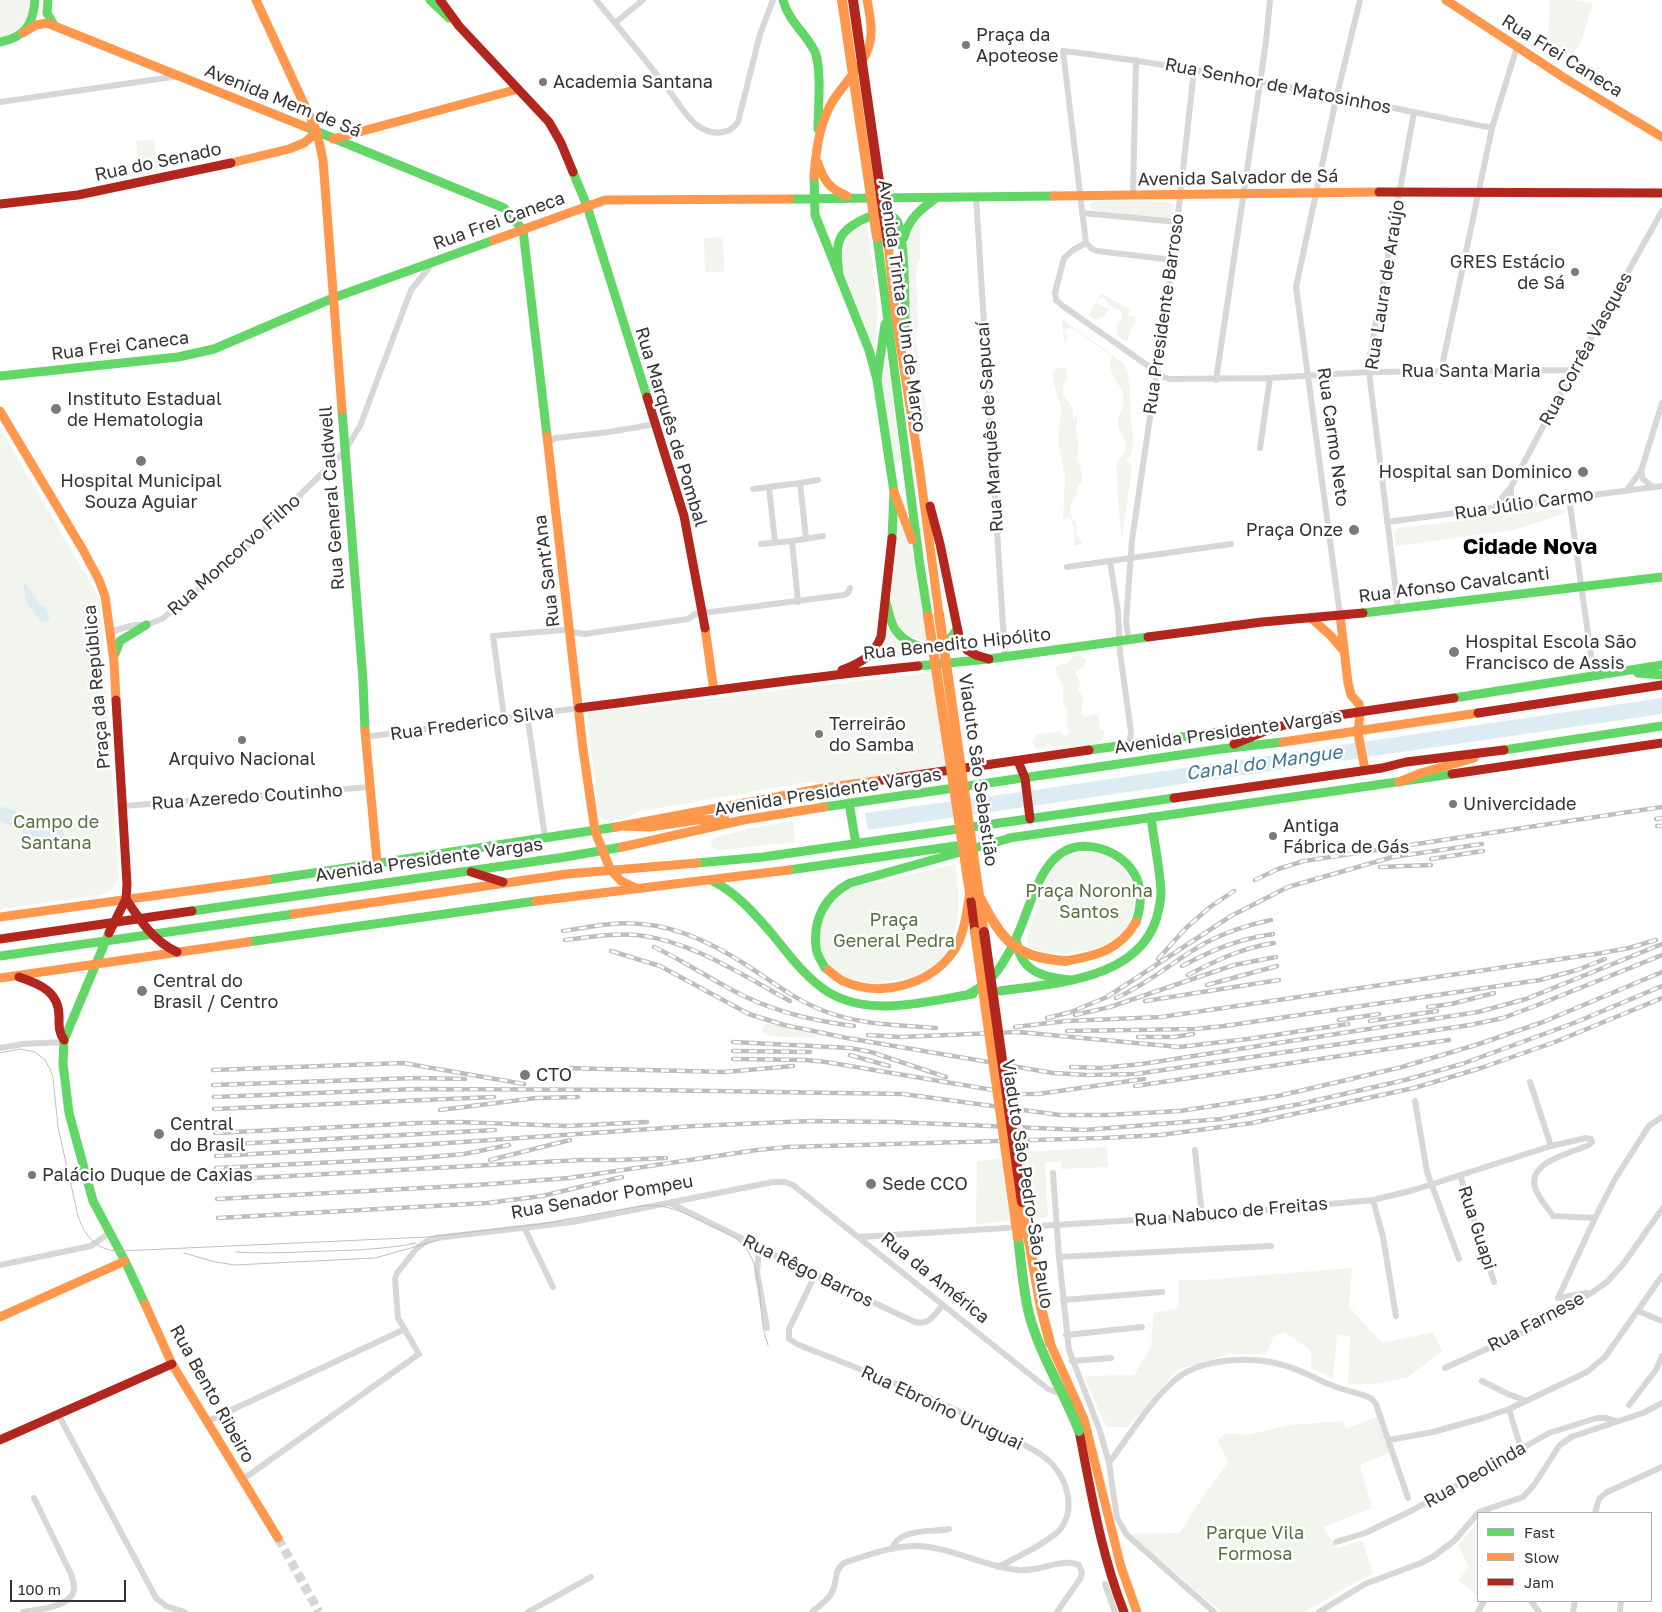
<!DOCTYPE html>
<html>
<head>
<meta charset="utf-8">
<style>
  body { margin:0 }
  #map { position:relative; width:1662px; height:1612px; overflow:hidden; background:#fff; font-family:"Golos Text",sans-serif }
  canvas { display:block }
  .legend { position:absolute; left:1477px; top:1512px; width:175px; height:90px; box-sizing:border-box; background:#fff; border:1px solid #adadad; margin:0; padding:6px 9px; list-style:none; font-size:15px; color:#333 }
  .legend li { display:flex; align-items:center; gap:10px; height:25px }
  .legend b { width:25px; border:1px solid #adadad }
  .scale { position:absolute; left:10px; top:1580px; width:116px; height:22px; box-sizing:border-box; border:2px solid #333; border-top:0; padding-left:6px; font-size:15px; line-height:18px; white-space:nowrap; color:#333; -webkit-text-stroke:4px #fff; paint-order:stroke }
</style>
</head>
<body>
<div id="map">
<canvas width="1662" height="1612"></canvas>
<ul class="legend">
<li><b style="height:6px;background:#63d668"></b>Fast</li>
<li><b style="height:6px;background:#ff974d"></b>Slow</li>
<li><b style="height:6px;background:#b3261e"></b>Jam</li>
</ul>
<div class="scale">100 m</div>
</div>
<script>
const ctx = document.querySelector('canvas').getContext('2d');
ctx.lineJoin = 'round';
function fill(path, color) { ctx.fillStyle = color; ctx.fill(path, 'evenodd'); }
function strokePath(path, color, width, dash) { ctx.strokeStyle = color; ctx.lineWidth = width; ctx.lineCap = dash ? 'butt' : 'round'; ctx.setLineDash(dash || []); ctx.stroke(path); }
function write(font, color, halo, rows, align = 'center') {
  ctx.font = font + ' "Golos Text",sans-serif'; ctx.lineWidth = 5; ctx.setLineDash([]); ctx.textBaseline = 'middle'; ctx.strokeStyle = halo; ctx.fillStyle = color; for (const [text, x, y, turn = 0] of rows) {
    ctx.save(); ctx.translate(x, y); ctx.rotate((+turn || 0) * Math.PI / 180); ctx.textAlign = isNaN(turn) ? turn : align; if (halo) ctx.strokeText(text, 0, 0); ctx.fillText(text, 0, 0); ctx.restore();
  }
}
fill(new Path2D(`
  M0,0H32C28,19 21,34 0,36Z
  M1550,0H1574L1593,3L1581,42L1575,53H1567L1548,40Z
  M154,139L158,172L140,175L136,141Z
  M1094,202H1169L1172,204L1174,210L1172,220L1095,211L1090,207V204Z
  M867,223L878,308L875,352L841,265C843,246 849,231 867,223Z
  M920,223V259L917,265L916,274L918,327L917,337L915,338L919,356L920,385H923L929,425H922C916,379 909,334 908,288C907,264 904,246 914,224Z
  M723,237L724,272H705L704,238Z
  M1102,293L1130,310L1128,315L1136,318L1127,342L1117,335L1116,325L1122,320V313L1118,309L1113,308L1105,299L1101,297L1097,303L1110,309L1107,312L1105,316L1095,320L1088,315Z
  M1062,319L1122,362L1128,372L1133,445L1131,455L1126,460L1131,465L1132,469L1122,537C1121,532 1115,469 1117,464C1118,457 1126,455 1126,447C1127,439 1119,434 1118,426C1117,416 1124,409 1124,399C1123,381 1105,380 1112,356L1071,327L1065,330L1067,339L1064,344Z
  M886,352L900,456V462H895L894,457H893L883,385Z
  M1065,367L1067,376L1063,388V395L1073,408V419H1075L1074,415L1078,418L1076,428L1079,446L1077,458L1081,470L1082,482L1077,487C1079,497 1070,500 1070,509C1069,519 1078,522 1078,531L1074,528L1078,537L1083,542L1078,546H1074V527L1069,517L1064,519L1063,521L1065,477L1058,441L1061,410L1059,401L1053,382V373H1055V369L1064,368Z
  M0,428L100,599L119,876C115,886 111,892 100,895L0,909Z
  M1560,509L1566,513L1514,530L1395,546L1394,533L1399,528Z
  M898,516H899L915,559L927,641C883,635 891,595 894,563C896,548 897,532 898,516Z
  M887,627L894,635L929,652V655L873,660L881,650Z
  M1080,655L1086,660L1083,668L1076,672V675L1080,682L1078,690C1088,702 1081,701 1081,714L1085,717L1095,714L1098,716L1100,728L1105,731L1103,739L1091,747H1066L1063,745L1055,748L1048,744L1044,748L1035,749L1033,741L1038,734L1050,733L1059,731L1064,736L1069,733L1066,720L1068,712L1063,702V685L1060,682L1055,668L1060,664H1066C1070,659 1074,655 1080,655Z
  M932,672L945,766L824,784L809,782L636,812C629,820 606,826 599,815L587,716L589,713Z
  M793,821L795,842L719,850L711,846L712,840L715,837L757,827Z
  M1084,852C1095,853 1104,854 1113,860C1140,877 1141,915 1119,936C1108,945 1090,950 1077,952C1059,955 1045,955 1029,947L1027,937C1033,920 1046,872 1059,861C1066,855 1075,854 1084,852Z
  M956,864C963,923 959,975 887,981C873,983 852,983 839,974C809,953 817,904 849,889C859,885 872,884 882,881C907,875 932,869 956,864Z
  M766,1023L816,1035L815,1038L768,1036L761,1031Z
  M1107,1147L1108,1167L1061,1169L1060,1161L1045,1163L1048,1217L976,1224L977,1161L1026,1156V1152Z
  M1352,1268L1349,1307L1382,1343L1433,1332L1442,1352L1408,1377L1375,1384H1348L1350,1336L1337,1335L1333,1378L1311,1368V1351L1285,1332L1273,1337L1267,1354H1228L1177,1370L1128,1427H1106L1084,1376L1134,1375L1151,1347L1154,1313L1179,1308V1280H1204Z
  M1379,1416L1391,1452L1360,1465L1372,1508L1323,1527L1337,1548L1362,1540L1373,1574L1344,1588L1306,1612H1221L1129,1534L1180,1533L1193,1511L1228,1462L1217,1440L1227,1433L1247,1435L1289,1425L1343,1421L1346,1429Z
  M1478,1522V1596L1458,1580L1469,1567L1458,1545Z`), '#f1f5ed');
fill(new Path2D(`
  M25,583L41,605L46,608L50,619L48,621H41L25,601L26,596L23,586Z
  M1662,698V714L868,830L865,813L1014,793Z
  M0,807L8,808L32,819L60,827L63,830L65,839C58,851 41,856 30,845C26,841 24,833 20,828L0,821Z`), '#ddebf3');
strokePath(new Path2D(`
  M278,1538L319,1612`), '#d6d6d6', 9, [9, 4.5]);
strokePath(new Path2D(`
  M596,0C619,28 642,55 664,84C676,98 685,118 701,128C714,135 729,135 738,122L760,34L773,0
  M615,23L643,0
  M0,102L179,76
  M1133,195L1136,60
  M976,197L1005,657
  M1082,213L1178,222
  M1086,243L1063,51C1207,68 1349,99 1492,128
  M1086,243L1073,250L1064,258L1055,293L1056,300L1063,306L1164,377L1170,379L1270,378L1369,372L1573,370
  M1086,243L1092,249L1097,251L1173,260
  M1441,371L1492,128L1517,47
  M1216,380L1266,42L1270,0
  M548,442L556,438L609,432L656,424
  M1260,448L1270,378
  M1641,471L1643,479L1653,487
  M769,487L775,542
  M753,489L800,483
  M1626,491L1641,471L1662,403
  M1569,498L1594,677
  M1511,507V487L1573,370L1662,211
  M1493,509L1511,487
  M1387,522L1662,486
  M806,538L800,483L818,480
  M792,541L823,536
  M761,544L792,541L798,602
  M1110,561L1118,612L1120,653L1131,732L1130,740L1124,746
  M1067,567L1231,544
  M1398,608L1369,372L1370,355L1414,112
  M1340,615L1296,287L1337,95L1360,0
  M109,632L134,625H146L162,619L235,558L344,452L360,426L411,290L432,264
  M1129,641L1126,622L1132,540L1173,260L1194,70
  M527,714L545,837
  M504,717L493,636L562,630L584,634L688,619L695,614L844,595L848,593L850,588
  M365,737L579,708
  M123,806L370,787
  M0,1048L23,1044L64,1042
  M1530,1082L1551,1146
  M1415,1101L1427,1172L1459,1259
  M1195,1150L1202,1216
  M1053,1173L1059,1257L1069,1350L1100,1431L1109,1463L1117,1518L1127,1535L1214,1612
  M1460,1175L1494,1282
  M1373,1200L1383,1237L1396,1316
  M670,1203L815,1275L915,1322C929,1326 934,1315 942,1306
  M525,1229L553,1287
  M860,1237L1202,1216L1373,1200L1414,1190L1551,1146L1586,1138L1591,1139L1592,1142L1589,1145C1572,1153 1524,1162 1536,1190C1540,1200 1548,1208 1553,1216L1595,1218
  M759,1248L757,1272L767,1328
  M1059,1257L1271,1246
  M0,1265L91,1246L109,1233
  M815,1275L789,1329V1339L799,1345C868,1372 938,1399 1004,1434C1019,1443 1040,1451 1052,1464C1067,1480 1075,1507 1062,1527C1054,1540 1013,1559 998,1567
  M1558,1298L1595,1218L1615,1179L1645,1132L1650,1125L1662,1117
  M1558,1298L1587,1293
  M1063,1300L1162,1292
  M1638,1311L1662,1321
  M1066,1335L1142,1327
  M1072,1361L1111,1358
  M1445,1368L1526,1331L1593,1292L1608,1281L1624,1263L1662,1209
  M1482,1381L1508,1394L1527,1401
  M1629,1405L1656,1370L1662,1356
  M1509,1409L1521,1449
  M58,1414L156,1598L166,1606L185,1612
  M206,1422L403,1330
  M1389,1440L1433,1432L1483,1418L1509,1409L1587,1372L1605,1357L1662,1276
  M1109,1463C1129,1436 1150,1401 1176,1379C1203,1357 1255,1356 1286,1366C1304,1371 1319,1381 1336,1387C1347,1391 1361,1393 1372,1399L1376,1404L1408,1498
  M242,1480L419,1354L398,1318L395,1279L397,1273L417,1248L427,1241L436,1238L573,1222L773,1182H785L793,1185L1048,1389L1059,1393L1065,1392
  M1595,1513L1599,1499L1607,1492L1662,1467
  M1336,1542L1365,1533L1413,1510L1549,1433L1597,1418H1605L1616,1421
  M892,1549C899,1527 932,1533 949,1529
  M1105,1584L1115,1612
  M1531,1601L1539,1612
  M23,1612C38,1609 70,1608 74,1590C75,1585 72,1579 71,1574L34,1498
  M528,1612L591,1577
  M812,1612C819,1606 829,1600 832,1592C838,1581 833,1571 844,1563C867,1555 895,1545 919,1546C953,1548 985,1567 1019,1570C1040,1572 1063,1557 1079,1565L1082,1573L1080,1579L1057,1612
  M1319,1612L1365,1584L1421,1563L1434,1556L1454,1541L1479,1512L1523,1497L1534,1485L1559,1446L1571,1437L1643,1413L1662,1403
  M1478,1612L1484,1601
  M1573,1612L1575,1601
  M1620,1612L1621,1601`), '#d7d7d7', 6);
strokePath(new Path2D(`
  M48,0L47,13L54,25
  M430,0L449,18
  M783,0C788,21 806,33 815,52C822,70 818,109 818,129
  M0,42C25,37 33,25 35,0
  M306,127L504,208L523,230L547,436
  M573,172L587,206L647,397
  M814,176L815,215L869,350L877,380L894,492L892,538
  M790,199L1054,196
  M877,237L920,566L928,616
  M904,238C908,219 921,209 936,198
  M839,275C838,263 835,248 841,237C849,223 885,204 897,221C906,234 905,320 905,340
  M0,376L178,357L214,349L333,298L494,240
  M877,380L885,324
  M342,410L363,681L365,731
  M886,602C889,612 890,624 897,632C914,652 944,653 957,629
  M1363,613L1662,577
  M115,654L120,641L146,625
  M918,666L989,659L1148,637
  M1638,673L1662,675
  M1454,698L1662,665
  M1089,750L1275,724
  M1504,750L1662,726
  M849,803L856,844
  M824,807L1221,749L1283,742
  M1009,838L1452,774
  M697,863L763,857L1174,798
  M789,870L969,844
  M267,880L616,827
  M711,880C737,893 754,913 773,935C789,955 806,978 828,992C871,1018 927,1001 973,994
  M192,911L565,857L622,847
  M109,933L64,1040L63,1064L69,1113L93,1201L125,1261L145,1304
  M248,942L536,901
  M1017,943C1021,973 1046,978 1073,980
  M0,956L294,914
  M828,970L825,968C822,962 816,954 816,947C813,919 825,896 850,883L1014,837
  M1000,991C1058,983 1147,979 1159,908C1160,903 1161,898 1161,893C1160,868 1154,842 1151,817
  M967,995C984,986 996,976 1005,959C1011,950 1016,939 1020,929C1036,891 1047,833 1102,849C1117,854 1129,863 1136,877C1143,892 1141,907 1136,922`), '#63d668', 9);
strokePath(new Path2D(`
  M256,0L317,132L323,160L342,410
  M1446,0L1566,79L1662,137
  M23,33L36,25L47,23L306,127
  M333,139L518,89
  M231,163L289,149L304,143L317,132
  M818,163C823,180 830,189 847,196
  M814,176C816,151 819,126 831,104C844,81 869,63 871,35C872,23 869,11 867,0
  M1054,196L1379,192
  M494,240L605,200L790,199
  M888,244L895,311L919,465L939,614
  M0,411L83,550L99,580L105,596L114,662L116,700
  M547,436L583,749L595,831L610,869L621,881L636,888
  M894,492L912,540
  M1340,615L1348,683L1351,695L1359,704L1360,712
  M1311,618L1331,636L1343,650
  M705,628L714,691
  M1360,712L1358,733L1365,770
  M365,731L377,862
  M1283,742L1478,713
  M1399,782L1421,773L1474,758
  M623,826L650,827L697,820L725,819
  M616,827L824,788L882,780
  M622,847L743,820L824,807
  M979,898L984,932
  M536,901L789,870
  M294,914L567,874L697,863
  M0,917L267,880
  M1066,961C1096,956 1120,950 1136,922
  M828,970C833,974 838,979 843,981C880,998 930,985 953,952C965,935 966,912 970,893
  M0,978L248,942
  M145,1304L172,1364L278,1538
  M0,1317L125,1261
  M1050,1343L1084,1419L1121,1567L1137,1612`), '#ff974d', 9);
strokePath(new Path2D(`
  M440,0L459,26L549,122L561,143L573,172
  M1379,192L1662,193
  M0,204L78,195L231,163
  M647,397L684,516L705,628
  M930,506L940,544L959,636L967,650L976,655L989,659
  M1148,637L1262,622L1363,613
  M842,670C861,663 873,656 881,637L892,538
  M579,708C692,694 805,677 918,666
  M1478,713L1662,685
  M1234,744L1265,731L1298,721L1454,698
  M1018,761L1025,778L1030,819
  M1452,774L1662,743
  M882,780L1089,750
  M1174,798L1382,768L1406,762L1504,750
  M471,872L503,882
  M126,899C139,919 154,942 177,952
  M971,901L975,932
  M109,933L126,899L127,884L116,700
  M0,939L192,911
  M19,977C40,984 60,992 59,1018C59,1027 59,1033 64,1040
  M1079,1431C1091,1492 1101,1554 1124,1612
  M0,1440L172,1364`), '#b3261e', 9);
strokePath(new Path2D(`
  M0,1053L20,1049L35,1052L45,1060L50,1069L53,1077L58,1127L78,1216C85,1237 97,1251 120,1251L428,1237L541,1224L641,1206C665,1203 683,1212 703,1222C714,1228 728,1232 738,1240C768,1265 755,1312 768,1345
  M236,1252C267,1254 298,1252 328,1251C358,1250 387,1249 416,1243
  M184,1253L215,1262L235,1265L375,1258L439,1240`), '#bebebe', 1);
const rail = new Path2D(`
  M1656,819L1662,818
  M1657,826H1662
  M1431,859L1483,851
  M1380,867L1431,865
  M1255,880L1278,869L1304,861L1662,807
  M563,931C579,929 596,925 612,924C664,919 708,940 751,968C775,984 799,1002 827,1012C861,1025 900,1025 936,1028
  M565,940C589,937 613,933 637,935C692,941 742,975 790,1001
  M654,947C682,960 707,977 734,991C771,1011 813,1021 854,1026
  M611,951L660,966L749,1014L784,1025L847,1038L1053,1073L1087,1075L1136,1074L1470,1025L1503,1018L1535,1006L1662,955
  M1158,959L1186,928L1210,907L1234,891
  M1182,966C1215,949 1235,940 1273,934
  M1188,975C1217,960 1242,948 1274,943
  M1207,985L1277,966
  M1116,998C1148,984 1175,960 1205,943C1226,932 1247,925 1271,920
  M1145,1001L1279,980
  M1428,1007L1451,1004L1494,993
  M1075,1015L1110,1007L1234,965L1276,957
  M1047,1018L1071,1012L1107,997L1231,916L1288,887L1393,857L1482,844
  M1339,1020L1379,1014
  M1370,1021L1437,1011
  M1015,1027L1066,1021L1161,1017L1602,953L1629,948L1656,940
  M1067,1031L1195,1029L1224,1026L1540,980L1577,970L1605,959
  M868,1035L900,1037L1018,1032L1179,1047L1248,1039L1348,1024
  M1138,1037H1174L1193,1034
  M733,1042L850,1048L871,1052L946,1077
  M733,1051L810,1052
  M850,1055L889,1066
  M733,1059L805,1060L826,1062L1017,1094H1038L1144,1079
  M1071,1067L1101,1068L1142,1064L1478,1012L1526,999L1662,944
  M565,1068L725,1072L793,1066
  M213,1070L403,1063L524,1084
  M213,1085L416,1078L465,1079
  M1135,1086L1449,1040
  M214,1097L416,1089L648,1090L903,1094L1060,1115H1106L1180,1111L1278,1096L1402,1067L1479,1044L1543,1022L1662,972
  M214,1109L494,1097
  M440,1110L536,1098L578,1097
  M215,1133L419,1123L459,1122L567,1126L647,1122
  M215,1145L495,1130
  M216,1156L418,1145L694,1126L811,1121L894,1122L1084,1130L1222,1119L1300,1104L1405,1080L1462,1064L1574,1023L1662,986
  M490,1160L570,1140
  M216,1168L418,1158L464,1154L509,1145
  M217,1180L580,1160H617L666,1158
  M217,1199L477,1185L569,1178L757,1150L788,1147L1103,1138L1160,1135L1252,1123L1414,1088L1481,1068L1555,1042L1662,998
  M218,1218L487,1203L542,1196L622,1177`);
strokePath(rail, '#bebebe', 4.5);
strokePath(rail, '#fff', 2.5, [8]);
strokePath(new Path2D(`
  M1018,1237C1021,1262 1023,1289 1029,1314C1040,1355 1064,1392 1079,1431`), '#63d668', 10);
strokePath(new Path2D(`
  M842,0L877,237
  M939,614L979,896C1003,941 1013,957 1066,961
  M928,616L970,893
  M975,932L1018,1237
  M1022,1202L1041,1308L1050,1343`), '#ff974d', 10);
strokePath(new Path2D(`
  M853,0L888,244
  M984,932L1022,1202`), '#b3261e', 10);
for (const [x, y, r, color] of [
  [966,45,5,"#7a7a7a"],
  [543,82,5,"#7a7a7a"],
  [1575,272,5,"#7a7a7a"],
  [56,409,6,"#7a7a7a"],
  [141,461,6,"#7a7a7a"],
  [1583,472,6,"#7a7a7a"],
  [1354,530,6,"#7a7a7a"],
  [1454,652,6,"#7a7a7a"],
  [819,734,5,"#7a7a7a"],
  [242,740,5,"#7a7a7a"],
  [1453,804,5,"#7a7a7a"],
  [1273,836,5,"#7a7a7a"],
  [142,991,6,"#7a7a7a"],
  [525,1075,6,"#7a7a7a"],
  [159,1134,6,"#7a7a7a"],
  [32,1175,5,"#7a7a7a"],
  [871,1184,6,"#7a7a7a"]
]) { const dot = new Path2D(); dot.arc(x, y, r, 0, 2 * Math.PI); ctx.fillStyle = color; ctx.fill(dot); strokePath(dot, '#fff', 2); }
write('18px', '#333', '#fff', [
  ["Praça da",976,35],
  ["Apoteose",976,56],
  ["Academia Santana",553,82],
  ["GRES Estácio",1565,262,"right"],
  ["de Sá",1565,283,"right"],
  ["Instituto Estadual",67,399],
  ["de Hematologia",67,420],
  ["Hospital san Dominico",1572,472,"right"],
  ["Hospital Municipal",141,481,"center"],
  ["Souza Aguiar",141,502,"center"],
  ["Praça Onze",1343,530,"right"],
  ["Hospital Escola São",1465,642],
  ["Francisco de Assis",1465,663],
  ["Terreirão",829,724],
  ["do Samba",829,745],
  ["Arquivo Nacional",242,759,"center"],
  ["Univercidade",1463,804],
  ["Antiga",1283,826],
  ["Fábrica de Gás",1283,847],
  ["Central do",153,981],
  ["Brasil / Centro",153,1002],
  ["CTO",536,1075],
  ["Central",170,1124],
  ["do Brasil",170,1145],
  ["Palácio Duque de Caxias",42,1175],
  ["Sede CCO",882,1184]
], 'left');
write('18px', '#333', '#fff', [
  ["Rua Frei Caneca",1562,56,32],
  ["Rua Senhor de Matosinhos",1278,86,11],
  ["Avenida Mem de Sá",283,101,22],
  ["Rua do Senado",158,162,-12],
  ["Avenida Salvador de Sá",1238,178,-1],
  ["Rua Frei Caneca",499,221,-20],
  ["Rua Laura de Araújo",1385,285,-81],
  ["Avenida Trinta e Um de Março",902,306,82],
  ["Rua Presidente Barroso",1164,314,-82],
  ["Rua Frei Caneca",120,346,-7],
  ["Rua Corrêa Vasques",1586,349,-61],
  ["Rua Santa Maria",1471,371],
  ["Rua Marquês de Pombal",671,427,73],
  ["Rua Marquês de Sapucaí",990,427,-94],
  ["Rua Carmo Neto",1333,437,82],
  ["Rua General Caldwell",332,498,-94],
  ["Rua Júlio Carmo",1524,504,-8],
  ["Rua Moncorvo Filho",234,555,-42],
  ["Rua Sant'Ana",547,571,-97],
  ["Rua Afonso Cavalcanti",1454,585,-7],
  ["Rua Benedito Hipólito",957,644,-6],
  ["Praça da República",97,687,-95],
  ["Rua Frederico Silva",472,723,-8],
  ["Avenida Presidente Vargas",1228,732,-8],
  ["Viaduto São Sebastião",978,770,82],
  ["Avenida Presidente Vargas",828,792,-9],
  ["Rua Azeredo Coutinho",247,797,-4],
  ["Avenida Presidente Vargas",429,860,-8],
  ["Viaduto São Pedro-São Paulo",1027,1184,81],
  ["Rua Senador Pompeu",602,1197,-10],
  ["Rua Nabuco de Freitas",1231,1212,-5],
  ["Rua Guapi",1477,1228,72],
  ["Rua Rêgo Barros",808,1271,26],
  ["Rua da América",935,1278,39],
  ["Rua Farnese",1536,1322,-28],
  ["Rua Bento Ribeiro",212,1394,61],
  ["Rua Ebroíno Uruguai",942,1408,25],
  ["Rua Deolinda",1475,1475,-30]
]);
write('18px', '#56703f', '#fff', [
  ["Campo de",56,822],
  ["Santana",56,843],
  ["Praça Noronha",1089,891],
  ["Santos",1089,912],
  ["Praça",894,920],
  ["General Pedra",894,941],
  ["Parque Vila",1255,1533],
  ["Formosa",1255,1554]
]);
write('italic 19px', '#3f7597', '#fff', [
  ["Canal do Mangue",1264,763,-8]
]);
write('bold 22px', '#000', '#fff', [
  ["Cidade Nova",1530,547]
]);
</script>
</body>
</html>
